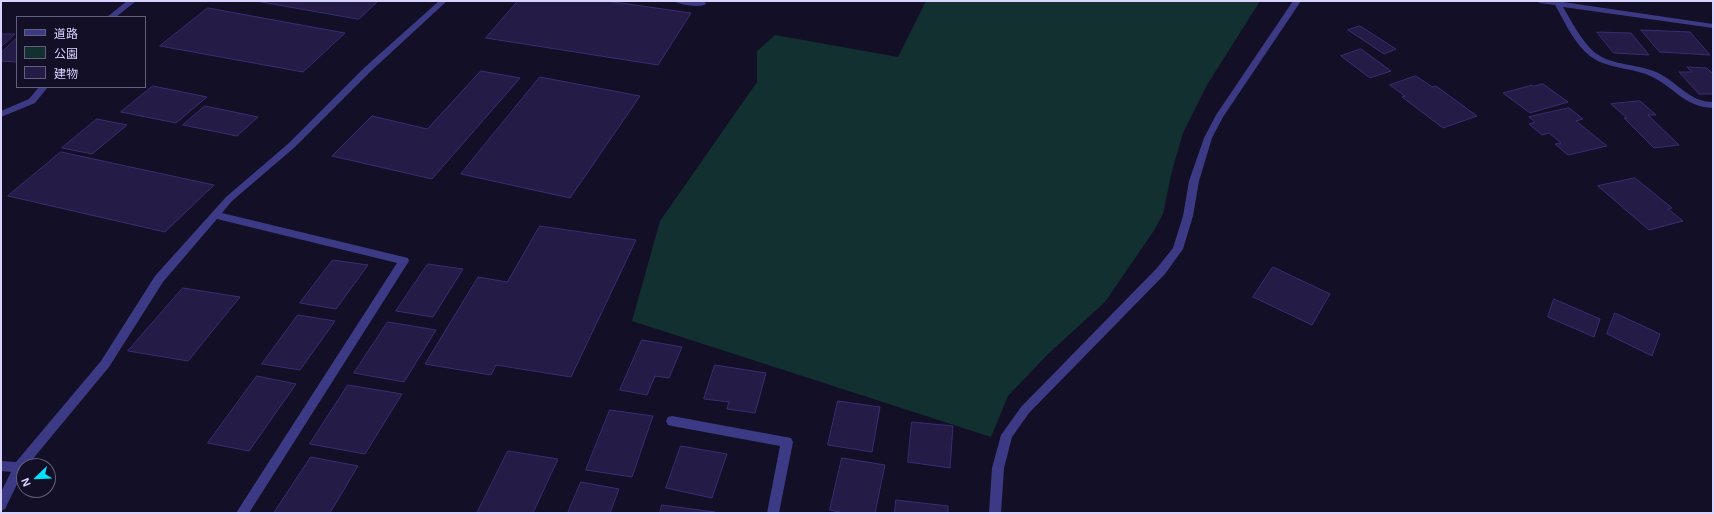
<!DOCTYPE html>
<html>
<head>
<meta charset="utf-8">
<style>
  body { margin:0 }
  #map { position:relative; width:1714px; height:514px; overflow:hidden; background:#130f26; font-family:Arial,"Noto Sans JP",sans-serif }
  canvas { display:block }
  .frame { position:absolute; inset:0; border:2px solid #d9d4ff; pointer-events:none }
  .legend { position:absolute; left:16px; top:16px; width:130px; height:72px; box-sizing:border-box; background:#130f26; border:1px solid #625e7d; margin:0; padding:5px 7px; list-style:none; font-size:12px; color:#d9d4ff }
  .legend li { display:flex; align-items:center; gap:8px; height:20px }
  .legend b { width:20px; border:1px solid #625e7d }
  .north { position:absolute; left:16px; top:458px; width:40px; height:40px; box-sizing:border-box; background:#130f26; border:1px solid #625e7d; border-radius:50%; rotate:247deg; font-size:11px; font-weight:700; line-height:16px; text-align:center; color:#d9d4ff }
  .north::after { content:''; display:block; margin:auto; width:14px; height:18px; background:#00e5ff; clip-path:polygon(50% 0,100% 100%,50% 72%,0 100%) }
</style>
</head>
<body>
<div id="map">
<canvas width="1714" height="514"></canvas>
<div class="frame"></div>
<ul class="legend">
<li><b style="height:5px;background:#3d3a85"></b>道路</li>
<li><b style="height:11px;background:#12302f"></b>公園</li>
<li><b style="height:11px;background:#241b47"></b>建物</li>
</ul>
<div class="north">N</div>
</div>
<script>
const ctx = document.querySelector('canvas').getContext('2d');
ctx.lineJoin = 'round';
function fill(path, color) { ctx.fillStyle = color; ctx.fill(path, 'evenodd'); }
function strokePath(path, color, width, dash) { ctx.strokeStyle = color; ctx.lineWidth = width; ctx.lineCap = dash ? 'butt' : 'round'; ctx.setLineDash(dash || []); ctx.stroke(path); }
fill(new Path2D(`
  M926,1H1260L1207,85L1183,133L1172,171L1163,214L1155,229L1105,302L1048,354L1008,396L991,437L632,321L660,221L757,82V51L775,35L898,57Z`), '#12302f');
const building = new Path2D(`
  M256,1H378L359,19Z
  M518,1H607L691,13L658,65L486,38Z
  M208,8L345,33L303,72L160,46Z
  M1360,26L1396,49L1384,54L1348,30Z
  M1641,30L1690,32L1710,55L1660,52Z
  M1597,32L1631,33L1649,55L1614,53Z
  M1,34H15L1,47Z
  M17,38V62L1,61V53Z
  M1361,49L1391,71L1370,78L1341,56Z
  M1687,67L1707,68L1713,74V94H1699L1679,72H1692Z
  M481,71L520,78L432,179L332,156L372,116L427,129Z
  M1416,76L1432,87L1436,86L1477,116L1443,128L1402,97L1405,96L1390,85Z
  M540,77L640,96L570,198L461,174Z
  M1543,84L1568,102L1530,113L1503,93L1532,85L1533,86Z
  M153,86L207,97L176,123L121,112Z
  M1640,101L1656,115H1648L1679,145L1654,148L1624,118H1627L1611,104Z
  M205,106L258,117L237,136L183,125Z
  M1569,108L1583,119L1576,121L1607,146L1568,155L1555,144L1561,143L1549,133L1542,135L1529,124L1535,122L1529,117Z
  M97,119L127,125L92,154L62,148Z
  M61,152L214,185L165,232L8,196Z
  M1635,178L1672,208L1668,209L1683,221L1649,230L1598,186Z
  M540,226L636,240L571,377L496,365L491,375L425,364L478,277L507,282Z
  M333,260L368,265L336,309L300,303Z
  M428,264L463,269L433,317L396,311Z
  M1273,267L1330,294L1312,325L1253,297Z
  M183,288L240,297L188,361L128,351Z
  M1554,299L1600,319L1594,337L1548,317Z
  M1615,313L1660,334L1652,356L1607,334Z
  M298,315L335,321L300,370L262,364Z
  M388,322L436,330L404,382L354,373Z
  M642,340L682,347L669,378L655,376L647,395L620,390Z
  M715,365L766,373L755,413L727,409L729,402L704,399Z
  M257,376L296,384L249,451L208,443Z
  M348,385L402,394L365,454L310,444Z
  M838,401L880,407L872,452L828,445Z
  M610,410L653,416L632,477L586,470Z
  M912,422L953,426L950,468L908,462Z
  M681,446L727,454L712,498L666,488Z
  M508,451L558,459L533,513H477Z
  M311,457L358,466L330,513H274Z
  M842,458L885,465L875,513H844L830,510Z
  M581,482L619,489L610,513H568Z
  M896,500L948,506V513H895Z
  M662,505L715,512L660,513Z`);
fill(building, '#241b47');
strokePath(building, '#3b2d73', 1);
fill(new Path2D(`
  M127,1H136L116,17H107Z
  M439,1H447L370,72L295,147L232,201L222,213L404,257L408,258L409,261L249,513H236L397,263L217,219L163,282L109,367L27,466H24V470L5,509L1,511V492L11,472L1,471V461L16,462L101,361L155,276L226,197L289,143L364,68Z
  M674,1L705,2L706,4C700,8 680,5 674,1Z
  M1293,1H1301L1223,117L1212,138L1199,181L1193,216L1183,249L1165,274L1029,413L1012,437L1004,468L1001,513H989L992,468L1001,435L1021,407L1157,268L1173,248L1183,216L1189,181L1204,138L1216,115Z
  M1536,1H1556L1713,24V28L1563,7C1572,22 1581,40 1594,52C1613,67 1640,63 1660,74C1679,84 1690,102 1713,102V108C1683,107 1673,85 1648,75C1629,67 1607,69 1590,56C1574,44 1565,22 1555,5L1540,3Z
  M39,87H48L35,103L1,117V111L29,99Z
  M672,416L791,438L793,442L779,513H767L780,446L672,426L668,425L666,421L668,417Z`), '#3d3a85');
</script>
</body>
</html>
